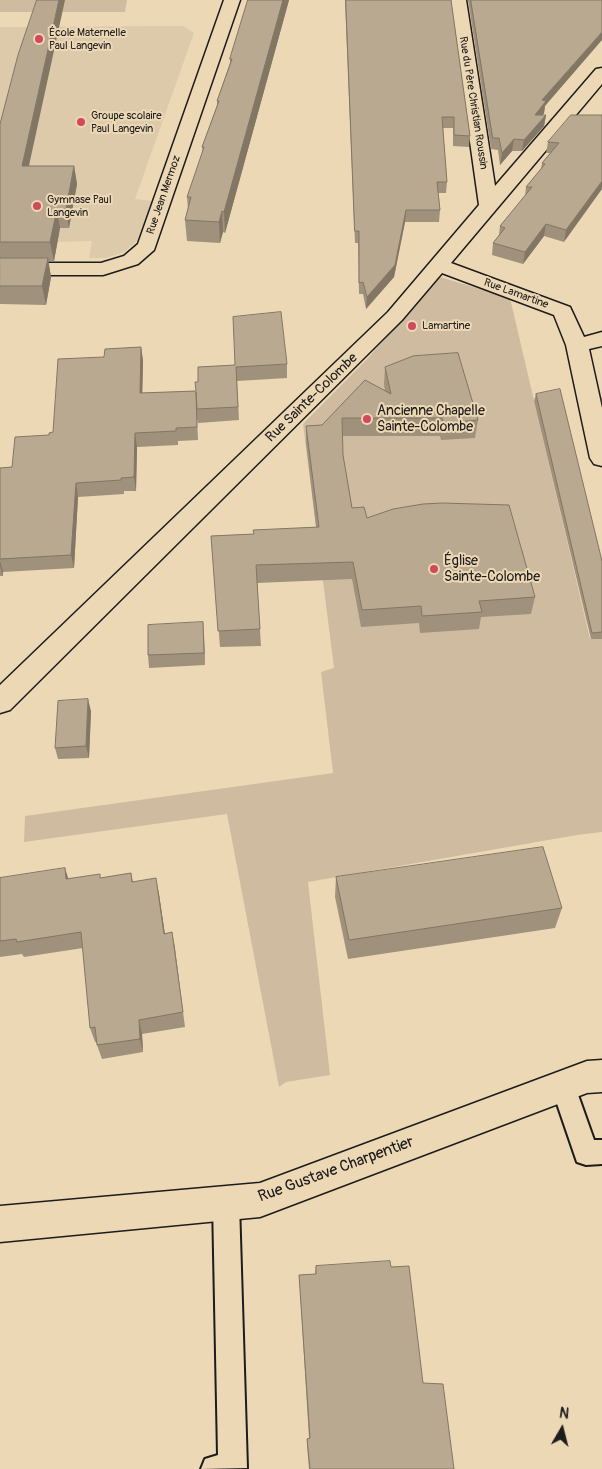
<!DOCTYPE html>
<html>
<head>
<meta charset="utf-8">
<style>
  body { margin:0 }
  #map { position:relative; width:602px; height:1469px; overflow:hidden; background:#edd8b6; font-family:Pangolin,sans-serif }
  canvas { display:block }
  .north { position:absolute; left:537px; top:1404px; width:50px; height:50px; -webkit-text-stroke:4px #edd8b6; paint-order:stroke; rotate:8deg; font-size:14px; font-weight:700; line-height:20px; text-align:center; color:#1c1c1c }
  .north::after { content:''; display:block; margin:auto; width:18px; height:22px; background:#1c1c1c; clip-path:polygon(50% 0,100% 100%,50% 72%,0 100%) }
</style>
</head>
<body>
<div id="map">
<canvas width="602" height="1469"></canvas>
<div class="north">N</div>
</div>
<script>
const ctx = document.querySelector('canvas').getContext('2d');
ctx.lineJoin = 'round';
function fill(path, color) { ctx.fillStyle = color; ctx.fill(path, 'evenodd'); }
function strokePath(path, color, width, dash) { ctx.strokeStyle = color; ctx.lineWidth = width; ctx.lineCap = dash ? 'butt' : 'round'; ctx.setLineDash(dash || []); ctx.stroke(path); }
function write(font, color, halo, rows, align = 'center') {
  ctx.font = font + ' Pangolin,sans-serif'; ctx.lineWidth = 4; ctx.setLineDash([]); ctx.textBaseline = 'middle'; ctx.strokeStyle = halo; ctx.fillStyle = color; for (const [text, x, y, turn = 0] of rows) {
    ctx.save(); ctx.translate(x, y); ctx.rotate((+turn || 0) * Math.PI / 180); ctx.textAlign = isNaN(turn) ? turn : align; if (halo) ctx.strokeText(text, 0, 0); ctx.fillText(text, 0, 0); ctx.restore();
  }
}
fill(new Path2D(`
  M183,26L194,33L135,199L153,201L138,240L124,252L106,258H89L92,241L57,242L60,228L0,184V27Z`), '#ddcaab');
fill(new Path2D(`
  M0,0H127L125,12H0Z
  M440,277L510,298L590,639H602V832L577,835L308,882L330,1075L286,1082L279,1087L227,814L24,842L25,816L333,773L321,672L334,668L303,424L367,359Z`), '#cfbca0');
const lane = new Path2D(`
  M563,1074L572,1078L594,1140H602V1164L586,1165L577,1162L551,1086L554,1078Z
  M226,1190L235,1194L239,1203L247,1468L201,1469L205,1459L218,1455L213,1203L217,1194Z`);
const street = new Path2D(`
  M224,0H240L154,250L138,264L103,275H0V263H101L124,256L138,244Z
  M450,0H466L495,186L596,69L602,68V84L451,263L570,307L584,337L602,332V346L589,349L602,408V466L594,464L590,458L566,345L554,315L442,273L402,320L10,710L0,713V685L388,312L479,205Z
  M602,1060V1092L587,1093L260,1217L0,1242V1206L260,1183L587,1061Z`);
strokePath(lane, '#1c1c1c', 4);
strokePath(street, '#1c1c1c', 3);
fill(lane, '#edd8b6');
fill(street, '#edd8b6');
fill(new Path2D(`
  M248,0H289L225,233L223,232L220,243L187,241L185,220L188,209L187,197L203,152L202,147L217,105V101L230,63V59Z
  M345,0H451L470,136L469,147L453,146V128H443L447,182L446,193H438L440,210L439,222H405L394,277L366,309L363,294H359L358,243H355Z
  M468,0H602L545,106L544,113L543,115H546L544,126L522,151H512L500,165L498,150L491,149Z
  M602,115L564,242L544,236L523,264L492,255L493,243L499,235L500,226L525,196L526,187L541,169L542,163L550,153H546L548,142Z
  M0,124L29,166H74L77,184L69,228H60L54,261H48L51,277L46,305L0,304Z
  M141,347L143,361L142,393L196,391L198,382V367L287,364V378L237,381L239,420L198,423L197,418L198,440L178,441V445L137,447L136,491H124V494L78,497L74,568L3,572V576H0V468L12,467L49,435L53,432L104,357Z
  M385,367L478,420L475,438L441,440L440,436H342L343,455L352,508L367,518L535,597L531,614L481,617L479,629L420,633L419,623L361,627L352,579L257,583L261,646L220,647L211,536L254,534L316,527L306,443V426L322,425L385,391L384,385Z
  M536,394L602,561V639H591L534,401Z
  M203,622L205,665L149,668L148,655Z
  M91,711L89,758L58,759L55,748Z
  M131,873L133,882L159,894L165,934L172,932L185,1027L142,1034L143,1052L102,1059L97,1045V1042H95L90,1028L83,948L24,957L22,954L0,957V878L69,879L101,878Z
  M336,877L562,908L555,928L348,959L335,897Z
  M316,1266L391,1267L423,1383L454,1469H309L307,1445V1439L309,1438L299,1275L315,1274Z`), '#9f917c');
fill(new Path2D(`
  M59,0H65L25,184L22,166Z
  M283,0H289L225,233L224,212Z
  M602,32V40L545,106L544,113L533,126L535,115L542,100Z
  M546,115L544,126L522,151L524,140Z
  M514,139L512,151L500,165L502,153Z
  M74,166L77,184L69,228L66,209Z
  M602,181V189L564,242L566,230Z
  M57,209L60,228L54,261L50,242Z
  M406,210L405,222L394,277L366,309L367,297Z
  M222,211L223,232L220,243L219,222Z
  M546,224L544,236L523,264L525,252Z
  M48,258L51,277L46,305L42,286Z
  M141,347L143,361L142,406L140,393Z
  M135,433L137,447L136,491L134,477Z
  M76,483L78,497L74,568L71,555Z
  M0,561L3,572V576L0,566Z
  M203,622L204,635L205,665L204,653Z
  M88,699L91,711L89,758L86,746Z
  M65,868L70,884L66,879Z
  M156,878L159,894L167,949L164,934Z
  M172,932L175,948L185,1027L183,1012Z
  M139,1020L142,1034L143,1052L140,1039Z`), '#827665');
const building = new Path2D(`
  M37,0H59L22,166H74L66,209H57L50,242H0V124L18,55Z
  M248,0H283L224,212L222,211L219,222L185,220L191,197H187L204,147H202L219,101H217L232,59H230Z
  M346,0H451L470,136L454,135V117H442L447,182H437L440,210H406L395,265L367,297L363,282L359,283V231H355Z
  M471,0H602V32L542,100L546,101L535,115H546L524,140L514,139L502,153L499,138H493Z
  M571,115H602V181L566,230L546,224L525,252L493,243L505,228L500,226L532,187H526L545,164L542,163L559,143L548,142Z
  M0,258H48L42,286H0Z
  M281,312L287,364L236,367L238,407L197,409L196,392L197,427L176,428V431L135,433L134,477L121,478V480L76,483L71,555L0,559V468L12,467L15,437L49,435V433L53,432L58,359L104,357L105,349L141,347L140,393L196,391L195,382H198V367L235,365L233,317Z
  M458,353L478,420L444,423L442,418H342L343,455L352,508L364,507L367,518L393,509L423,504L442,503L509,505L535,597L479,601L482,612L422,616L421,606L362,610L353,562L256,565L260,629L218,631L211,536L254,534L253,530L319,527L306,426L322,425L365,380L391,394L385,367L413,356Z
  M560,389L602,561V632L592,633L536,394Z
  M203,622L204,653L148,655V625Z
  M88,699L86,746L55,748L58,701Z
  M543,847L562,908L349,940L336,877Z
  M65,868L66,879L100,874V878L131,873L132,882L156,878L164,934L172,932L183,1012L139,1020L140,1039L97,1045L95,1027L90,1028L81,932L17,942L16,939L0,941V878Z
  M390,1261L391,1267L409,1266L423,1383L443,1384L454,1469H310L307,1439L310,1438L299,1275L316,1274V1266Z`);
fill(building, '#b9a990');
strokePath(building, '#827665', 1);
for (const [x, y, r, color] of [
  [39,39,5,"#d1495b"],
  [81,122,5,"#d1495b"],
  [37,206,5,"#d1495b"],
  [412,326,5,"#d1495b"],
  [367,419,5,"#d1495b"],
  [434,569,5,"#d1495b"]
]) { const dot = new Path2D(); dot.arc(x, y, r, 0, 2 * Math.PI); ctx.fillStyle = color; ctx.fill(dot); strokePath(dot, '#edd8b6', 2); }
write('11px', '#1c1c1c', '#edd8b6', [
  ["École Maternelle",49,33],
  ["Paul Langevin",49,46],
  ["Groupe scolaire",91,116],
  ["Paul Langevin",91,129],
  ["Gymnase Paul",47,200],
  ["Langevin",47,213],
  ["Lamartine",422,326]
], 'left');
write('11px', '#1c1c1c', '#edd8b6', [
  ["Rue du Père Christian Roussin",473,103,81],
  ["Rue Jean Mermoz",164,195,-71],
  ["Rue Lamartine",516,294,20]
]);
write('14px', '#1c1c1c', '#edd8b6', [
  ["Rue Sainte-Colombe",312,398,-44]
]);
write('14px', '#1c1c1c', '#edd8b6', [
  ["Ancienne Chapelle",377,411],
  ["Sainte-Colombe",377,427],
  ["Église",444,561],
  ["Sainte-Colombe",444,577]
], 'left');
write('16px', '#1c1c1c', '#edd8b6', [
  ["Rue Gustave Charpentier",336,1170,-20]
]);
</script>
</body>
</html>
